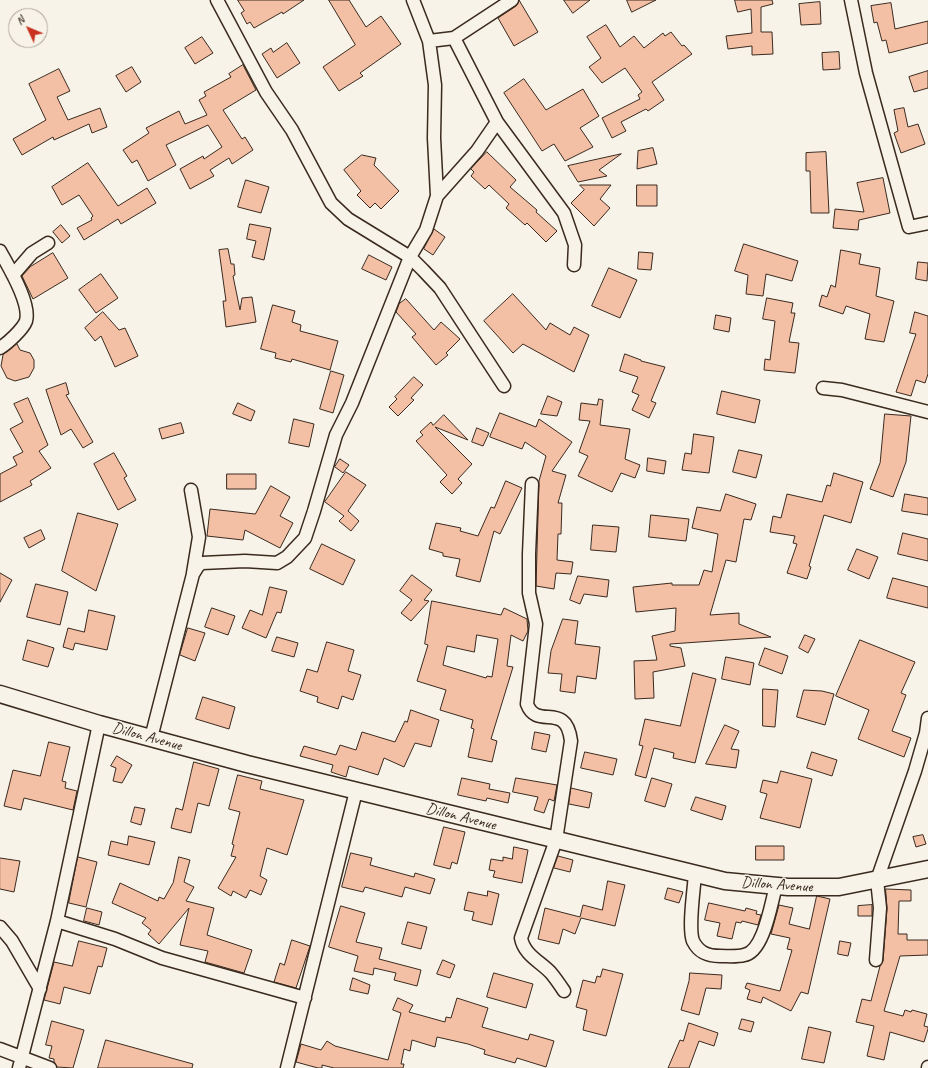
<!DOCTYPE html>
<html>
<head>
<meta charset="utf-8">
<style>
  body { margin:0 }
  #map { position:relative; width:928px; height:1068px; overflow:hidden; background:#f7f3e8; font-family:Caveat,sans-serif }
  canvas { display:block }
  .north { position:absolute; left:8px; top:8px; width:40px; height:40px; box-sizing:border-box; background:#f7f3e8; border:1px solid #aca397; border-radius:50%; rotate:314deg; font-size:11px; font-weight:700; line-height:16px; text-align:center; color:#3b2a1e }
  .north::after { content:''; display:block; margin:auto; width:14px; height:18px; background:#c8321e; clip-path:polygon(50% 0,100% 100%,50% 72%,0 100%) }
</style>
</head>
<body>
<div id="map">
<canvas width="928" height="1068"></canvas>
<div class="north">N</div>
</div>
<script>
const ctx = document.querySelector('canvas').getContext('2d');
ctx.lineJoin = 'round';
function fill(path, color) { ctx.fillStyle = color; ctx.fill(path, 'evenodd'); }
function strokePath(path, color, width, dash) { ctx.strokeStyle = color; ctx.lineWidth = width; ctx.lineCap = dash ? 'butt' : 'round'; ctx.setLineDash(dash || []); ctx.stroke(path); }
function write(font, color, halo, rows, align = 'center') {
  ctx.font = font + ' Caveat,sans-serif'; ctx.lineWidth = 3; ctx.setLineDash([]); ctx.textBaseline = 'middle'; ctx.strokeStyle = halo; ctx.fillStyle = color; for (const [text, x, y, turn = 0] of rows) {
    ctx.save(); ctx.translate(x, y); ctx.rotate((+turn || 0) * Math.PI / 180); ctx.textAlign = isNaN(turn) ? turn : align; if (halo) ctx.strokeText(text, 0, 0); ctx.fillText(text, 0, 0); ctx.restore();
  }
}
const building = new Path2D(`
  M238,0H304L283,14L282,12L254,28L250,22L247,24L241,13L244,11Z
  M329,0H349L366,27L381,16L401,44L360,73L363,76L339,91L323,67L355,45Z
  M519,0L538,32L514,46L498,18L516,6Z
  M564,0H590L573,13Z
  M627,0H656L632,12Z
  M735,0H772L773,4L761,7V32H772L773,54L752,55V46L728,49L726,36L752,33L751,9L738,12Z
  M820,2L821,24L801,25L799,4Z
  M891,3L895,29L928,21V43L889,53L886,40L882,41L877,22L874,23L871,6Z
  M606,25L620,47L634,36L644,48L663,33L665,36L671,32L682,46L684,45L692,54L652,82L664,100L648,111L646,109L621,122L626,131L612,138L602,118L640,99L638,95L642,92L625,68L602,83L589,67L601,58L587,37Z
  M202,37L213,53L195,64L185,48Z
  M287,43L300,63L277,78L262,54L271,48L273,52Z
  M839,52L840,69L823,70L822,53Z
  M243,65L256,90L223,110L242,139L245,137L253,150L232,164L229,158L210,170L214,176L190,189L180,169L203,156L204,159L222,147L208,125L166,145L176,165L148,181L137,160L132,163L123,150L149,133L146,128L179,111L185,124L207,115L199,100L206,96L204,92L231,77L229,74Z
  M132,67L141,82L126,92L116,76Z
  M59,69L70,91L57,97L68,120L100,108L107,127L92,133L89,124L54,140L53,137L22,155L13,139L46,120L29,84Z
  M928,71V88L914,92L909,77Z
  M524,79L546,110L583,89L599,116L580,128L593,147L565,161L554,144L542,151L504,93Z
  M904,108L908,127L918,124L925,144L901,153L894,133L898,131L894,110Z
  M653,148L657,164L637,169L638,151Z
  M487,152L516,180L510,187L537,210L536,212L557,231L546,242L527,223L525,225L506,208L509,204L489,185L485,189L471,176L474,172L471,169Z
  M826,152L829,213H811L810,171H806V153Z
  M621,154L599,170L607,176L578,182L568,166Z
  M362,155L376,158L374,165L399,191L381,209L375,203L370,208L357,195L361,191L344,170Z
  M88,163L118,206L147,188L156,203L121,224L118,219L84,240L77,228L92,220L91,218L93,216L79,195L62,205L52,187Z
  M883,178L890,213L859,220L858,230L833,228L835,209L864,212L857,183Z
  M246,180L269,187L261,213L238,207Z
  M580,185H611L600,199L610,208L594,226L571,203L584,190Z
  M637,185H657V206H637Z
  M250,224L271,228L264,260L252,257L256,241L247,239Z
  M61,225L70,236L62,243L53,232Z
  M434,229L445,237L433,255L424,249Z
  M744,244L798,261L792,281L766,274L763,296L746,294L748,275L735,271Z
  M228,249L231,264H234L235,275L233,276L240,310L242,298L252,297L256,322L226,327L223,301H226L219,250Z
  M841,250L861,254L859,264L880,268L876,296L894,301L884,342L865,339L870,314L846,306L843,314L819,306L822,295L827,297L831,285L835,287Z
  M639,252L653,253L651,270L638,269Z
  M53,253L68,278L33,299L22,276L30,267Z
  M369,255L392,267L386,280L362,269Z
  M918,262L928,263L927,281L916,279Z
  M609,268L637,280L620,318L592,306Z
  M101,274L118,298L96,313L79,290Z
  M513,294L546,330L550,323L570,335L574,327L589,335L574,372L523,344L513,353L484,321Z
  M767,298L793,303L791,313H795L789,342L799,343L795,373L764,370L765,359L770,360L775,321L763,319Z
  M406,299L434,330L441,322L460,339L446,353L448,355L436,365L412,337L416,334L396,312L399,304Z
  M273,305L295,311L292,322L301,325L300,331L338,341L330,370L292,359L291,362L275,358L276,353L261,349Z
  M103,312L119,330L125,328L138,356L115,367L101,336L95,341L85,328Z
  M915,312L928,316V374L925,383L916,380L911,396L896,392L916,334L910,333Z
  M716,315L731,318L729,332L714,329Z
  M17,344L20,350L30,353L34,360V368L29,377L15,381L7,378L1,366L3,355Z
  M625,354L641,360V361L665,367L651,401L656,403L649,418L632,410L639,395L632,392L638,377L620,371Z
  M331,371L344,375L333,413L320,409Z
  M414,377L423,385L411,398L414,400L398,416L389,407L397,399L395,397Z
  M66,383L69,394L66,395L93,442L83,448L71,429L61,435L46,390Z
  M722,391L760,400L755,423L717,414Z
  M548,396L562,402L557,416L541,414Z
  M28,398L48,445L39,451L51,468L30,481L32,485L0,502V474L17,465L13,457L23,452L10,429L23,422L14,404Z
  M599,399L603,400L600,425L630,429L625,459L640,465L635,478L621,473L612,492L578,476L588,456L579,452L590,421L579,420L581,403L597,405Z
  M238,403L255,411L251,421L233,414Z
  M500,413L536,427L539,419L572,442L552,471L566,475L558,503H562L561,534H558L557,560L573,562L571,574L556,573L554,589L536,586L539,481L546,456L525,442L522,449L490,437Z
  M885,414L911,416L906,462L893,497L870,489L880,463Z
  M444,415L468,440L435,427L472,464L458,479L462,483L452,494L440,482L447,475L416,441L423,435L420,432L431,422L433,425Z
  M294,419L314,424L309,447L289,443Z
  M181,423L184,433L162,439L159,429Z
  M477,428L489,433L483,446L472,442Z
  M694,434L714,437L709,473L682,470L685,453L691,454Z
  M739,450L762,455L756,478L733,472Z
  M114,453L127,476L124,478L136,500L118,510L94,464Z
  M648,458L666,461L664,474L647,471Z
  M340,459L349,465L343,473L335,467Z
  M346,472L366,485L348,511L359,521L351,531L339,521L344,516L325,502Z
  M834,473L863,482L851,523L824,515L809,566L811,567L807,579L787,573L797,544L793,543L795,536L770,532L773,516L781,518L787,494L822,502L827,485L830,486Z
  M227,474H256V489H227Z
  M506,481L522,488L500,534L494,531L480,582L456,576L460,559L443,556V553L429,549L436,523L461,528L460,531L478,536L491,507L494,508Z
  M271,486L290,497L280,516L293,523L280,548L245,530L243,540L207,536L210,509L255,514Z
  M726,494L756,504L751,520L744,519L736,562L726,560L710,615L739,613V624L771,637L670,644V646L681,648L685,666L653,672L654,698L635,699L634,661L657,660L652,636L675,631L676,608L636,612L633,587L672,583V585H699L704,570L712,572L718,534L692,528L697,507L720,511Z
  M905,494L928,498V515L902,511Z
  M78,513L118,524L96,591L62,571Z
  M651,515L689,519L686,541L649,537Z
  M593,525L619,527L616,552L591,550Z
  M41,530L45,539L29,548L24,538Z
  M903,533L928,539V561L898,554Z
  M322,544L355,560L343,585L310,569Z
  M857,549L878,557L869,579L848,570Z
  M0,573L12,580L0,602Z
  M412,575L432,590L424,600L429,601L411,621L401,613L412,600L400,591Z
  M578,576L609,580L607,597L584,594L580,604L570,600Z
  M893,578L928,587V608L887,598Z
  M36,584L68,592L60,625L27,617Z
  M270,587L287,591L281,613L277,612L266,638L242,628L250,610L262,615Z
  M432,601L501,615L504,608L527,619L528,631L523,641L511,635L507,666L513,667L491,739L497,741L492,762L468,757L474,729L471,728L473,720L440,710L446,690L417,681L428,645L425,644ZM477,635L498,639L492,677L487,676L486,678L443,665L447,646L474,652Z
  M212,608L235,616L228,635L205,627Z
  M89,610L115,616L107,650L75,643L73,650L63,647L68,628L84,632Z
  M563,619L578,621L575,644L600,647L596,679L577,676L575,693L560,691L562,674L548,673L551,651Z
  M188,628L205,633L195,661L180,655Z
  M805,635L815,639L808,653L799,648Z
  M277,637L298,643L294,657L272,651Z
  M28,640L54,648L48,667L23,660Z
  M860,640L915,662L901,693L906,695L892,731L911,738L904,757L858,739L869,710L836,696Z
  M327,642L354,650L348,671L361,675L353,700L342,696L338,709L317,702L318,697L300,691L307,669L317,672Z
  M765,648L788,656L782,674L759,665Z
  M726,657L754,663L750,685L722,679Z
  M693,673L716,679L695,763L673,758L674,753L654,748L646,778L635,775L643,746L639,745L645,719L680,726Z
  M763,689L778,690L775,727L763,726Z
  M804,690L822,691L834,694L825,725L797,717Z
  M203,697L235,707L229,729L196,719Z
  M411,710L439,720L431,747L415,743L404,767L384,758L378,775L349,766L346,777L331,772L333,765L300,756L304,746L336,755L340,745L356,750L362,732L395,742L405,721L407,722Z
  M725,725L739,731L731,749L739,750L736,768L706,764Z
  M535,732L550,735L546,752L532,749Z
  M49,742L70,747L62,781L66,782L65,788L77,791L73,810L24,798L21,810L4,806L13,770L40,776Z
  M585,752L617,759L613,775L581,768Z
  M812,752L837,760L832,776L807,768Z
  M117,756L132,765L122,783L113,781L116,768L111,766Z
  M194,762L219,769L209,806L198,803L191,833L171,828L176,808L182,810Z
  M781,771L812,779L800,828L760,818L767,794L760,792L763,780L777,783Z
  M238,775L262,781L260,789L304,800L287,855L267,848L260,876L267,880L261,895L250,890L246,898L233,891L231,896L218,888L236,857L231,856L234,845L232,844L240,812L229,809Z
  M462,778L490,784L489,789L510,793L508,803L487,798L486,801L458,795Z
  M516,778L557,785L554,801L549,799L544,813L534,810L538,797L513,792Z
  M652,778L672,784L665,807L645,801Z
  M571,788L592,793L589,808L569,804Z
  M696,797L726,806L722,820L691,810Z
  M135,807L145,809L141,825L131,822Z
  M444,827L465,832L457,864L452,862L450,869L434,865Z
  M923,835L926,844L916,847L913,837Z
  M129,836L155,842L149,865L108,855L111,841L127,845Z
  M756,846H784V860H756Z
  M514,847L528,850L522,883L493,877L495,871L489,870L491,859L503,861V857L512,859Z
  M351,853L372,858L370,865L414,877L415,873L435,879L430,894L405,887L402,897L365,887L363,892L342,887Z
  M558,856L573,860L570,872L554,868Z
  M78,857L97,862L86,907L69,903Z
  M179,857L190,860L184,882L194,887L186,901L214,908L207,935L252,950L244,973L205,962L208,951L180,945L189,908L159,944L148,934L151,930L142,923L146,918L112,903L120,883L158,901L159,897L164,899L173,883Z
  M0,858L20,861L14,892L0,889Z
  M608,881L625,885L615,926L581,918L575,934L563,929L559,944L538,939L545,908L580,917L583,905L602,910Z
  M668,888L683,892L679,903L665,899Z
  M886,889L911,890V901H899L898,934H907V940H928V955L900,956L884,1011L903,1016L905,1010L911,1012L912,1010L927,1014L924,1026L928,1027V1029L924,1042L890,1032L884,1060L867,1056L874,1026L856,1022L862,999L871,1001L880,966L883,961L887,909Z
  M488,891L499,894L492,925L472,920L474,912L464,910L468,892L487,896Z
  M817,896L830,899L808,994L801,992L791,1011L763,997L761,1003L747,999L750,990L745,988L747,983L780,991L792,950L787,949L790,938L771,934L779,905L793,908L789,924L809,929Z
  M709,903L745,911L746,908L757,911L756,914L761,915L758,925L742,921L741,923L736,922L732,939L717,936L720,923L705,920Z
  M872,905V916H858V906Z
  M341,906L365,913L356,942L382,948L379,959L421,970L417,986L394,980L396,973L374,968L373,975L354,971L358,956L329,947Z
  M87,908L102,912L99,925L84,921Z
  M408,922L427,927L421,949L402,944Z
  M292,940L310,946L296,988L274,982L280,963L284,965Z
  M79,941L107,948L102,967L98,966L90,994L64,987L60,1004L44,1000L54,962L72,966Z
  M840,941L851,943L848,956L838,954Z
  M443,960L455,965L450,978L437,974Z
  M603,969L623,974L606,1036L583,1030L587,1010L576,1007L583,980L595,983L597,976L600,977Z
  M494,973L533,984L526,1008L487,997Z
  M690,973L722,975L721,989L706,988L699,1015L681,1010L689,981Z
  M353,978L370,985L368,994L350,990Z
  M398,998L413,1005L409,1012L445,1022L446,1017L451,1018L457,998L488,1008L482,1027L528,1040L530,1034L554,1041L546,1067L517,1058L515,1063L484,1054L485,1050L468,1044L437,1037L435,1047L412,1040L410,1051L404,1049L401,1064H404L403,1068H334L322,1065V1068H318L296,1062L301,1044L321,1050L327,1041L335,1046L388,1060L401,1013L393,1010Z
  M742,1019L754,1022L751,1032L739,1029Z
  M52,1021L84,1030L73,1068L57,1067L54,1062V1059L49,1058L52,1046L46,1045Z
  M689,1023L718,1033L714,1046L699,1041L689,1068H668L680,1040L683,1041Z
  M809,1027L831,1032L824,1063L802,1059Z
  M106,1040L193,1064L192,1068H98Z`);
fill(building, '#f3bfa5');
strokePath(building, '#3b2a1e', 1);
const street = new Path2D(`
  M217,0L266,92L292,130L331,203L348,219L410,257L423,270L440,288L504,386
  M851,0L866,73L909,227L928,223
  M454,38L497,122L564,213L575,245L574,265
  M429,41L454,38L512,0
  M437,196L477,151L497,122
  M0,251C8,266 31,303 26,321C23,329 8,343 0,348
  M13,275L32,253L48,243
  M823,388L842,390L928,412
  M532,484L529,554V593L536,624L527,704C537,731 566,700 571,741L556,840L521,938C524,955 541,962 551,973C556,979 560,985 564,991
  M191,490L199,537L193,573
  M151,738L193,574L198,566L202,563L245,561L277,563L287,557L305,538L314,511L336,435L352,403L410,257L426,230L437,196L434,138L435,85L429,41L413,0
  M695,874C694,889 688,928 693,941C699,953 708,956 720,956C728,956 737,957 744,955C764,952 771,903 776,886
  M57,921L115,939L162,958L305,998
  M0,927L12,941L40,989
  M876,960L880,908L877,880L915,771L926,733L928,718
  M0,1049L50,1068
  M19,1068L57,921L99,724
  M287,1068L356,791
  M928,1068V1067`);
const secondary = new Path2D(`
  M0,694L99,724L247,764L725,881L788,887H839L928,869`);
strokePath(street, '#3b2a1e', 15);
strokePath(secondary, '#3b2a1e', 19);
strokePath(street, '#f7f3e8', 12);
strokePath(secondary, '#f7f3e8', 16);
write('16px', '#3b2a1e', '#f7f3e8', [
  ["Dillon Avenue",147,737,15],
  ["Dillon Avenue",461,817,14],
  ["Dillon Avenue",777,885,4]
]);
</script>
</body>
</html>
